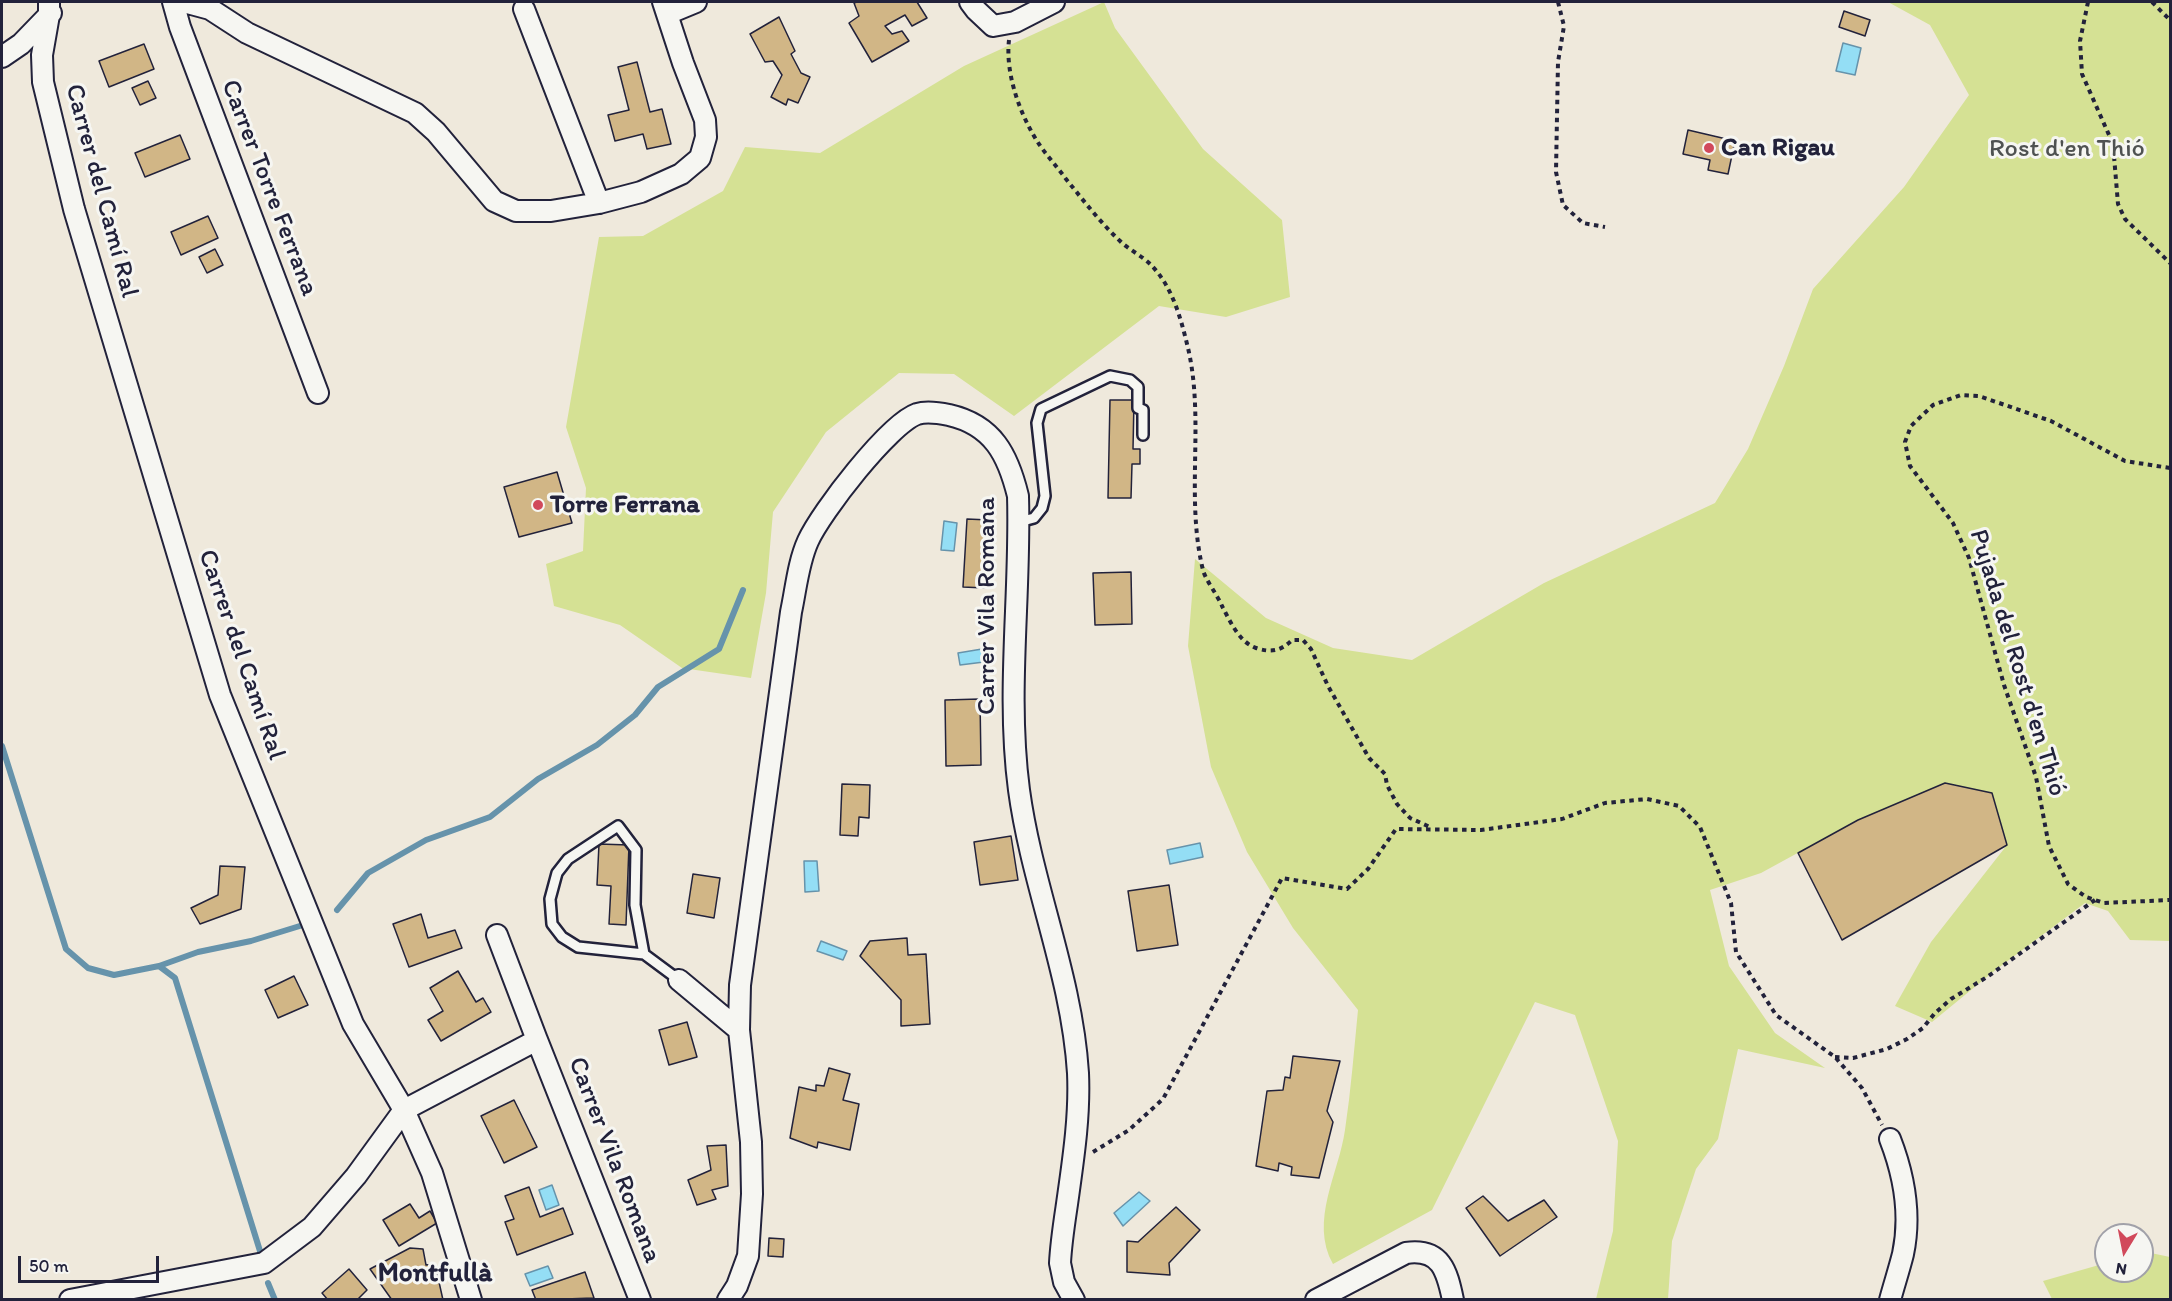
<!DOCTYPE html>
<html>
<head>
<meta charset="utf-8">
<style>
  body { margin:0 }
  #map { position:relative; width:2172px; height:1301px; overflow:hidden; background:#efe9dc; font-family:Itim,sans-serif }
  canvas { display:block }
  .frame { position:absolute; inset:0; border:3px solid #22223b; pointer-events:none }
  .north { position:absolute; left:2094px; top:1223px; width:60px; height:60px; box-sizing:border-box; background:#f6f6f2; border:2px solid #a1a1a9; border-radius:50%; rotate:190deg; font-size:16px; font-weight:700; line-height:24px; text-align:center; color:#22223b }
  .north::after { content:''; display:block; margin:auto; width:21px; height:27px; background:#d1495b; clip-path:polygon(50% 0,100% 100%,50% 72%,0 100%) }
  .scale { position:absolute; left:18px; top:1256px; width:141px; height:27px; box-sizing:border-box; border:3px solid #22223b; border-top:0; padding-left:8px; font-size:18px; line-height:21px; white-space:nowrap; color:#22223b; -webkit-text-stroke:4px #f6f6f2; paint-order:stroke }
</style>
</head>
<body>
<div id="map">
<canvas width="2172" height="1301"></canvas>
<div class="frame"></div>
<div class="north">N</div>
<div class="scale">50 m</div>
</div>
<script>
const ctx = document.querySelector('canvas').getContext('2d');
ctx.lineJoin = 'round';
function fill(path, color) { ctx.fillStyle = color; ctx.fill(path, 'evenodd'); }
function strokePath(path, color, width, dash) { ctx.strokeStyle = color; ctx.lineWidth = width; ctx.lineCap = dash ? 'butt' : 'round'; ctx.setLineDash(dash || []); ctx.stroke(path); }
function write(font, color, halo, rows, align = 'center') {
  ctx.font = font + ' Itim,sans-serif'; ctx.lineWidth = 6; ctx.setLineDash([]); ctx.textBaseline = 'middle'; ctx.strokeStyle = halo; ctx.fillStyle = color; for (const [text, x, y, turn = 0] of rows) {
    ctx.save(); ctx.translate(x, y); ctx.rotate((+turn || 0) * Math.PI / 180); ctx.textAlign = isNaN(turn) ? turn : align; if (halo) ctx.strokeText(text, 0, 0); ctx.fillText(text, 0, 0); ctx.restore();
  }
}
fill(new Path2D(`
  M1104,2L1115,28L1203,149L1282,220L1290,297L1226,317L1159,306L1014,416L954,374L899,373L826,432L773,512L766,593L751,678L682,668L620,625L554,606L546,564L583,551L586,488L566,427L599,237L643,236L723,191L745,147L820,153L964,66Z
  M1888,2H2170V941L2130,940L2108,911L2085,903L1993,972L1932,1022L1895,1006L1931,942L2007,845L1992,793L1945,783L1858,820L1761,873L1710,890L1729,966L1775,1033L1825,1068L1738,1049L1718,1139L1696,1169L1672,1241L1668,1299H1596L1613,1231L1618,1141L1575,1015L1535,1002L1432,1210L1333,1264C1309,1221 1339,1173 1345,1130C1351,1090 1354,1050 1358,1010L1293,928L1247,852L1211,767L1188,646L1195,559L1266,618L1333,648L1412,660L1544,583L1715,503L1748,449L1784,366L1813,289L1904,187L1969,95L1930,25Z
  M2146,1252L2170,1257V1299H2052L2043,1281L2106,1263V1271H2142V1253Z`), '#d5e194');
const water = new Path2D(`
  M1843,43L1861,48L1855,75L1836,71Z
  M944,521L957,523L954,551L941,550Z
  M982,649L984,662L960,665L958,653Z
  M1200,843L1203,857L1170,864L1167,850Z
  M804,861H817L819,891L805,892Z
  M821,941L847,951L843,960L817,951Z
  M552,1185L559,1205L546,1210L539,1190Z
  M1139,1192L1150,1201L1123,1226L1114,1213Z
  M548,1266L553,1278L530,1286L525,1274Z`);
fill(water, '#94def5');
strokePath(water, '#6693ab', 1.5);
strokePath(new Path2D(`
  M2,746L66,949L88,968L114,975L159,966L175,978L260,1251
  M337,910L368,873L426,840L490,817L538,779L597,745L635,715L658,687L719,649L743,590
  M159,966L198,952L251,941L303,925
  M268,1283L275,1300`), '#6693ab', 6);
const building = new Path2D(`
  M857,2H917L927,18L912,26L905,15L885,26L892,34L902,31L909,41L872,62L849,23L859,16L854,3Z
  M1844,11L1870,20L1865,36L1839,27Z
  M779,17L795,51L791,54L801,73L810,77L798,103L788,99L786,105L771,97L782,75L773,61L765,62L750,34Z
  M144,44L154,69L109,87L99,61Z
  M637,62L650,112L662,109L671,144L647,149L643,134L615,141L608,115L629,110L618,67Z
  M148,81L156,98L140,105L132,88Z
  M1688,130L1735,141L1728,174L1708,170L1710,160L1683,154Z
  M180,135L190,159L145,177L135,153Z
  M208,216L218,238L181,255L171,232Z
  M215,249L223,265L207,273L199,257Z
  M1110,400H1134L1133,449H1140V464H1132L1131,498H1108Z
  M557,472L572,523L519,537L504,487Z
  M967,519L989,520L985,588L963,587Z
  M1131,572L1132,624L1095,625L1093,573Z
  M980,699L981,765L946,766L945,700Z
  M1945,783L1992,793L2007,845L1842,940L1798,853L1858,820Z
  M842,784L870,785L869,818L859,817L858,836L840,835Z
  M1011,836L1018,880L980,885L974,842Z
  M599,844L629,845L626,925L609,924L611,886L597,885Z
  M220,866L245,867L241,909L200,924L191,908L218,895Z
  M693,874L720,878L714,918L687,913Z
  M1169,885L1178,945L1137,951L1128,891Z
  M421,914L428,938L455,930L462,948L409,967L393,924Z
  M907,938L908,955L926,954L930,1024L901,1026V1000L860,956L870,941Z
  M458,971L476,1002L483,998L491,1012L441,1041L428,1020L443,1011L430,988Z
  M294,976L308,1005L278,1018L265,990Z
  M687,1022L697,1057L669,1065L659,1030Z
  M1293,1056L1340,1061L1327,1111L1333,1122L1319,1178L1291,1175L1292,1167L1279,1163L1278,1171L1256,1166L1267,1091L1283,1090L1285,1077L1290,1078Z
  M829,1068L850,1074L843,1100L859,1104L850,1150L818,1142L817,1148L790,1138L799,1087L816,1091V1085L824,1086Z
  M514,1100L537,1147L504,1163L481,1116Z
  M726,1145L728,1186L712,1190L716,1199L697,1205L688,1180L711,1170L707,1146Z
  M529,1187L540,1217L563,1208L573,1234L517,1255L505,1222L514,1219L505,1196Z
  M1483,1196L1508,1221L1544,1200L1557,1217L1500,1256L1466,1208Z
  M410,1204L419,1218L430,1211L437,1223L399,1246L383,1220Z
  M1176,1207L1200,1230L1169,1263L1170,1275L1127,1272V1241L1138,1242Z
  M769,1238L784,1239L783,1257L768,1256Z
  M410,1248L423,1249L426,1265L435,1264L443,1300H392L370,1269Z
  M349,1269L367,1290L357,1300H328L322,1293Z
  M585,1272L594,1298L536,1300L532,1290Z`);
fill(building, '#d1b686');
strokePath(building, '#22223b', 1.5);
const lane = new Path2D(`
  M1019,522L1034,518L1042,508L1045,496L1037,423L1041,409L1110,376L1130,380L1138,387V408L1143,410V435
  M644,954L635,905L636,850L618,826L568,859L557,873L550,899L552,924L562,937L578,947L644,954L679,980`);
const street = new Path2D(`
  M49,2V15L42,55L43,82L74,209L220,695L353,1024L404,1110L432,1173L471,1300
  M173,2L180,27L318,393
  M184,2L210,9L247,33L415,113L436,132L494,201L516,211H551L599,203L641,192L681,174L700,158L706,137L705,120L683,63L663,2
  M970,2L976,10L993,26L1015,22L1054,2
  M524,9L599,203
  M667,14L696,2
  M2,57L21,44L51,13
  M497,935L537,1040
  M679,980L739,1030
  M1890,1139C1904,1175 1911,1216 1903,1254C1899,1270 1894,1285 1890,1300
  M70,1300L264,1263L312,1227L356,1176L404,1110L537,1040L640,1300
  M728,1300L737,1286L748,1256L752,1194L751,1142L739,1030L740,985L791,612C796,589 798,563 808,541C821,512 889,424 917,414C927,411 939,413 949,415C993,425 1008,455 1018,496C1021,594 1006,692 1019,790C1032,886 1072,976 1078,1073C1080,1117 1073,1161 1067,1204C1064,1224 1061,1243 1060,1263L1064,1282L1074,1300
  M1316,1300L1406,1253C1441,1248 1447,1271 1453,1300`);
strokePath(lane, '#22223b', 14);
strokePath(street, '#22223b', 24);
strokePath(new Path2D(`
  M1558,2L1564,26L1558,62L1556,172L1563,205L1583,223L1605,227
  M2088,2L2080,41L2082,74L2113,144L2118,204L2125,219L2170,263
  M2152,2L2170,20
  M1009,40C1005,75 1021,118 1041,147C1049,158 1058,168 1066,179C1083,200 1100,222 1120,241C1129,250 1143,256 1152,266C1173,288 1181,319 1188,348C1205,421 1185,497 1203,570C1205,579 1218,596 1222,606C1230,621 1239,642 1256,648C1271,653 1281,651 1292,640H1303L1311,649L1328,686L1369,758L1385,774L1387,785L1397,804L1410,818L1430,827
  M2170,468L2125,461L2051,421L1979,396L1961,395L1933,405L1911,426L1905,442L1910,466L1953,523L1969,558L2004,685L2036,777L2049,846L2068,884L2086,897L2104,903L2170,900
  M1835,1057L1853,1058L1887,1049L1907,1039L1923,1028L1935,1013L1951,999L1987,977L2095,900
  M1093,1152L1129,1130L1163,1099L1282,878L1347,889L1368,869L1396,829L1481,830L1562,819L1605,803L1647,799L1679,806L1700,827L1731,903L1736,952L1776,1015L1835,1057L1862,1088L1882,1125`), '#22223b', 4, [4.5, 4.5]);
strokePath(lane, '#f6f6f2', 9);
strokePath(street, '#f6f6f2', 20);
for (const [x, y, r, color] of [
  [1709,148,6,"#d1495b"],
  [538,505,6,"#d1495b"]
]) { const dot = new Path2D(); dot.arc(x, y, r, 0, 2 * Math.PI); ctx.fillStyle = color; ctx.fill(dot); strokePath(dot, '#f6f6f2', 2); }
write('bold 26px', '#22223b', '#f6f6f2', [
  ["Can Rigau",1721,148],
  ["Torre Ferrana",550,505]
], 'left');
write('26px', '#4f5251', '#f6f6f2', [
  ["Rost d'en Thió",2067,149]
]);
write('26px', '#22223b', '#f6f6f2', [
  ["Carrer Torre Ferrana",269,188,69],
  ["Carrer del Camí Ral",101,191,75],
  ["Carrer Vila Romana",987,606,-90],
  ["Carrer del Camí Ral",241,655,71],
  ["Pujada del Rost d'en Thió",2017,663,73],
  ["Carrer Vila Romana",614,1160,69]
]);
write('bold 27px', '#22223b', '#f6f6f2', [
  ["Montfullà",435,1274]
]);
</script>
</body>
</html>
